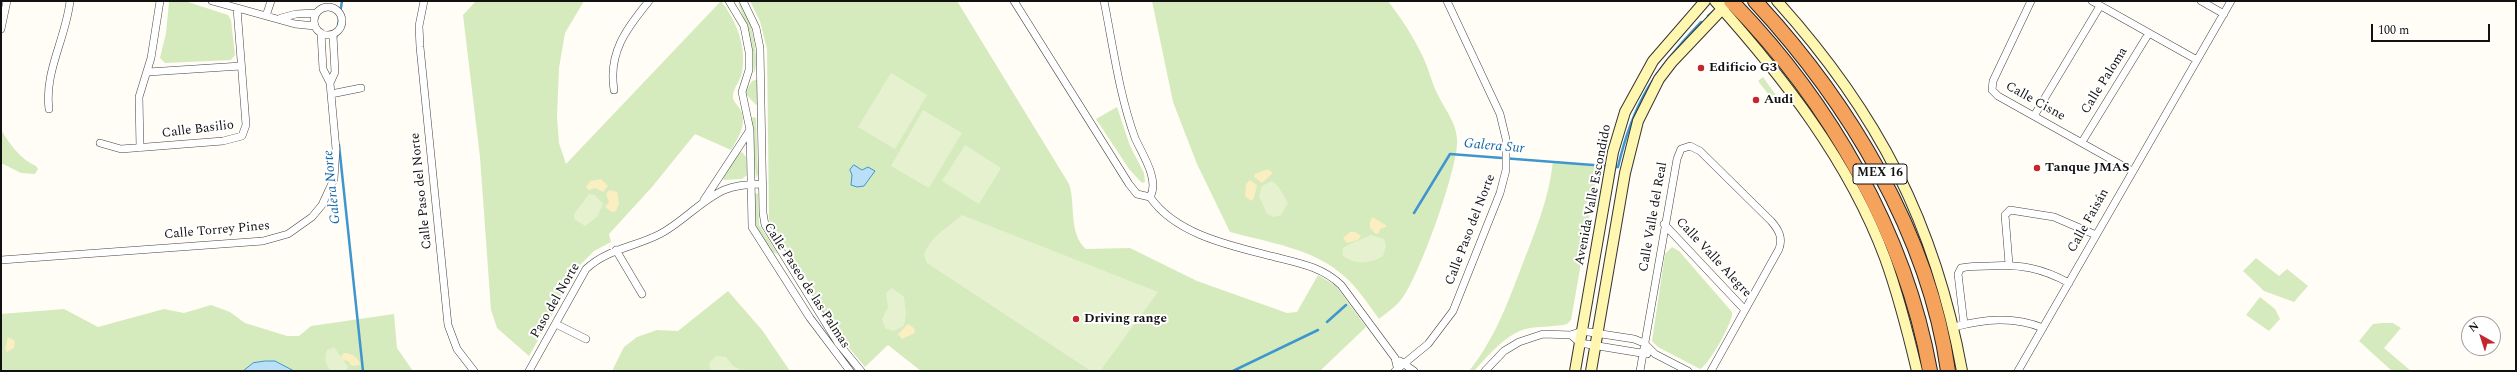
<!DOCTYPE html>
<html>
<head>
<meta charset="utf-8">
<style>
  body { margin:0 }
  #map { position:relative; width:2517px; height:372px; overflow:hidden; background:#fffdf5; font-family:Spectral,serif }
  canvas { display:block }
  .frame { position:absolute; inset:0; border:2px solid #111; pointer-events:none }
  .north { position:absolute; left:2461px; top:316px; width:40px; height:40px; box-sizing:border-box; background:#fff; border:1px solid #a0a0a0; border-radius:50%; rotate:321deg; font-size:11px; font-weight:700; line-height:16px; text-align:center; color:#111 }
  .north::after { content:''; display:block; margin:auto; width:14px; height:18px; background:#c4262e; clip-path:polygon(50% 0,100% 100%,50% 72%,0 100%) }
  .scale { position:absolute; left:2371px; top:24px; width:119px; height:18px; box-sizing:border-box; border:2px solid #111; border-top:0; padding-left:5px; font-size:12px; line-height:14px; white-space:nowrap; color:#111; -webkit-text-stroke:3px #fff; paint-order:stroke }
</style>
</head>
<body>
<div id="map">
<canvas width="2517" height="372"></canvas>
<div class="frame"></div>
<div class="north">N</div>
<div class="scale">100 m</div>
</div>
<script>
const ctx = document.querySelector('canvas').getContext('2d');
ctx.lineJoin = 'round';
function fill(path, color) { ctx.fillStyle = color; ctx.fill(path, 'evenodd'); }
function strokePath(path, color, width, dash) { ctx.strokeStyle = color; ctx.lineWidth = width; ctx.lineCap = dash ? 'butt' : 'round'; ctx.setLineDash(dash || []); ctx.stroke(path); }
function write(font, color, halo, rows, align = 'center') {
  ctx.font = font + ' Spectral,serif'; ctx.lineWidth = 4; ctx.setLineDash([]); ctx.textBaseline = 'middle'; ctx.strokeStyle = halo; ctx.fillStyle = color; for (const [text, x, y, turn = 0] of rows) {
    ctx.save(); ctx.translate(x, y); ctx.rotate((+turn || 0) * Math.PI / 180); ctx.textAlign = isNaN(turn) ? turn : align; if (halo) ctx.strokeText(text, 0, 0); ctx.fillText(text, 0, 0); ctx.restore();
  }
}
fill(new Path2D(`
  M171,1L188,2L228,15L231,20L235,55L231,60L165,63L160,58L166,33L169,2Z
  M476,1H584L565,33L559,68L557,117L559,143L566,164L721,1C736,20 747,47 742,72C741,80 734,87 733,95C732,102 738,104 741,111C747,125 738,138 731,150L695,134L652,187L609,234L611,242L594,251L580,265L529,356L497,328L491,310L480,157L463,15Z
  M750,1H957L1069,184C1076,204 1068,233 1086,249L1130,248L1197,281L1287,313L1297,312L1318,275L1336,286L1366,327L1320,371H921L888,345L865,367L831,326L817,303L807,279L769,220L767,49L760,21Z
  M1152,1H1388C1401,18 1413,36 1422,55C1429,68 1431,82 1438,95C1445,110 1456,122 1457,139C1460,164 1417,283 1400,301C1394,308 1386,313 1379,319C1368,304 1358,288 1344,276C1315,249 1267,242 1230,232L1197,164L1173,102Z
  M738,3C750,6 761,63 754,73L745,22Z
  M1763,77L1780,101L1776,104L1758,81Z
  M759,79V104L756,105L745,93L752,81Z
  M1117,107L1130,146L1144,173L1145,182L1142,183L1129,169L1096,119Z
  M753,117L756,118L758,174L756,178L751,120Z
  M1,130C10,144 20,159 36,166L38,169L35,174L21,173L1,163Z
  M742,152L746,157L747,175L742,179L724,180L722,176L738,153Z
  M1553,161L1598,167L1571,320L1567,324C1555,327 1542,326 1530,328C1507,332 1489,355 1474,371H1469C1494,340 1507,305 1521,268C1535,232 1549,199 1553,161Z
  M755,193L758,194L759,225L778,254C758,250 748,209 755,193Z
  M1672,247L1679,251L1732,312C1734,321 1708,366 1700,369L1658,347L1652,341L1665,254Z
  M2256,258L2279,276L2287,269L2308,286L2294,302L2264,291L2243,271Z
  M728,291L762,330L790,371H612L624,347L637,337L657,330L678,331Z
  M2260,297L2275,309L2280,319L2269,331L2246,315Z
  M211,305L230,312L245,323L287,336H299L311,326L394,314L397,348L413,371H1V314L64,309L98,327L164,309L184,313Z
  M2382,323H2393L2401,328L2384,348L2411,371H2392L2359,341L2373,324Z`), '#d5ebbd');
fill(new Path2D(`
  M1268,169L1273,173L1262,183L1254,177L1255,174Z
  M601,179L608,186L603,192L595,188L589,190L586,187L590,181Z
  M1250,180L1257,185L1254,198L1251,201L1245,196L1246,184Z
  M609,190L617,192L619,204L616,211L612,212L605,207L609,202L606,194Z
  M1372,217L1386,225V227L1380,229L1379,233L1376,234L1370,228V222Z
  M1350,232H1355L1361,236L1358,240L1347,243L1343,238Z
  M908,324L914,328L915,333L902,339L898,334Z
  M8,337L15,341L14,348L7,352L5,349Z
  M344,353C350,352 360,358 360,365L352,366L348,361L343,360L341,356Z`), '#fbeec1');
fill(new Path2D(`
  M891,73L927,95L895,149L858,127Z
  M923,110L962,133L929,188L891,166Z
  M965,145L1001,168L979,204L942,181Z
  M1272,181L1278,186L1288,203L1281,215L1274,217L1267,214L1259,196L1262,186Z
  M589,194L595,195L603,204L597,217L585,226L574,219V214Z
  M962,215L1158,292L1100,371H1091L927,263L924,255C930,237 948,227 962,215Z
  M1371,235L1384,239L1386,246L1383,256C1370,264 1354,265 1342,255L1343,248C1349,244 1364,238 1371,235Z
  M892,288L904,297L906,313L904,326L893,331L885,328L882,319L888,307L886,293Z
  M334,347L348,367L346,370H330C325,364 324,357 327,350Z
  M716,356L726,357L733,366L743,371H711L709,363Z`), '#e6f2cf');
const water = new Path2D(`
  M854,165L862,170L868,167L875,171L864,186L857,187L851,185L852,175L850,170Z
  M265,361H275L294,371H243L253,363Z`);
fill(water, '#b9e0f7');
strokePath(water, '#3f96cf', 1);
strokePath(new Path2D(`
  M1708,16L1715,10
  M336,38L342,1
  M339,145L363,371
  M1615,167H1618C1633,102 1655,70 1701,22
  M1414,213L1450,154L1606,166
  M1327,322L1346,305
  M1233,371L1318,330`), '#3f96cf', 2.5);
const street = new Path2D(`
  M212,1L295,24L315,26
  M424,1L419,26L420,47L448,325L457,349L474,371
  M729,1L744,26L749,52V70L742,92L750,130L752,227L810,318L850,371
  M743,1L756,28L760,48L763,213L765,225L838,343L861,371
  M1014,1L1129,184L1137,194L1150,197
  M1104,1C1113,46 1119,94 1135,138C1142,154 1160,180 1150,197
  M2031,1L1993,81L1992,90L1998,96L2132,171
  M2092,1L2197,60
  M2201,1L2224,14
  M314 21a14 14 0 1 1 28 0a14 14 0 1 1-28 0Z
  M266,16L271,1
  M281,18L296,14L316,13
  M1,29L7,1
  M148,72L241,66
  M330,83L335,72L333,35
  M614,90C608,53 626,29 649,1
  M331,94L361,88
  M49,109C44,72 66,38 70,1
  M2034,116L2100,6
  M2082,142L2149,33
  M100,143L121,149L223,141L242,136L246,125L237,8
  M140,148L139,97L151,58L160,1
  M1150,197C1176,235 1232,246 1275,257C1299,263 1322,267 1341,285L1395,358L1398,371
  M704,200L750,130
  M1664,224L1744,309
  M616,250L642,294
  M1,260L263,241L288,234L312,217L322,205L334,179L336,149L330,83L323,69L321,33
  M2009,264L2005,215L2010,210L2054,217L2096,235
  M556,324L586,339
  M1964,324L1958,274L1961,268C1970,266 1980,266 1989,266C2020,264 2042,268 2069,283
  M1954,327C1984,319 2014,316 2043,328
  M1571,335L1580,343L1647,354
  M1400,361L1414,371
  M529,371L586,269C607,249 635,247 660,234C683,222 700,201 724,190C736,185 750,184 763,184
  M1395,371L1428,344L1453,311L1500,193L1506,170V139L1500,114L1447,1
  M1485,371L1504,351L1519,342L1543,334L1571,335L1582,331L1634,339L1644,343L1655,354L1688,371
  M1640,371L1677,159L1681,149L1690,146L1700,151L1771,221C1779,230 1783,238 1779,249L1711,371
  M2018,371L2231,1`);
const secondary = new Path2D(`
  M1715,1C1783,77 1849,161 1885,258C1898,294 1908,333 1917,371
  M1777,1C1878,113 1935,223 1962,371
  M1575,371L1613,152L1625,112L1653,61L1705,1
  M1591,371L1625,173L1638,121L1659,79L1672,62L1726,5`);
const highway = new Path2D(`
  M1731,1C1829,101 1905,232 1930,371
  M1755,1C1848,101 1929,234 1948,371`);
strokePath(street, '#444', 8);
strokePath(secondary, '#333', 12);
strokePath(highway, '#222', 16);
strokePath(street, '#fff', 7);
strokePath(secondary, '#fff6b0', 10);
strokePath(highway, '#f5a25d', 14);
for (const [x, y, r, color] of [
  [1701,68,4,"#c4262e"],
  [1756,100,4,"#c4262e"],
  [2037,168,4,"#c4262e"],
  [1076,319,4,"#c4262e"]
]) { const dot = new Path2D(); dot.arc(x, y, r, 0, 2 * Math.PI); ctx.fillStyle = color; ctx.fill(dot); strokePath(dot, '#fff', 1.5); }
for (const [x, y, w] of [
  [1880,174,54]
]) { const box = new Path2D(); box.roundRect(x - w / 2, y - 10, w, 20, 3); ctx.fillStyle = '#fff'; ctx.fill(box); strokePath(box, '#111', 1); }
write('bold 12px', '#111', null, [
  ["MEX 16",1880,174]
]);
write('bold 13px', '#111', '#fff', [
  ["Edificio G3",1709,68],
  ["Audi",1764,100],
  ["Tanque JMAS",2045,168],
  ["Driving range",1084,319]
], 'left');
write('13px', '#111', '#fff', [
  ["Calle Paloma",2105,81,-58],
  ["Calle Cisne",2035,102,29],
  ["Calle Basilio",198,130,-7],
  ["Calle Paso del Norte",422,191,-96],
  ["Avenida Valle Escondido",1594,195,-79],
  ["Calle Valle del Real",1654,217,-80],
  ["Calle Faisán",2089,221,-61],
  ["Calle Paso del Norte",1471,230,-69],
  ["Calle Torrey Pines",217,231,-5],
  ["Calle Valle Alegre",1713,258,47],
  ["Calle Paseo de las Palmas",806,286,57],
  ["Paso del Norte",556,301,-60]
]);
write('italic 14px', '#1768a6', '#fff', [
  ["Galera Sur",1494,147,5],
  ["Galera Norte",333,187,-96]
]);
</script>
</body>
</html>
